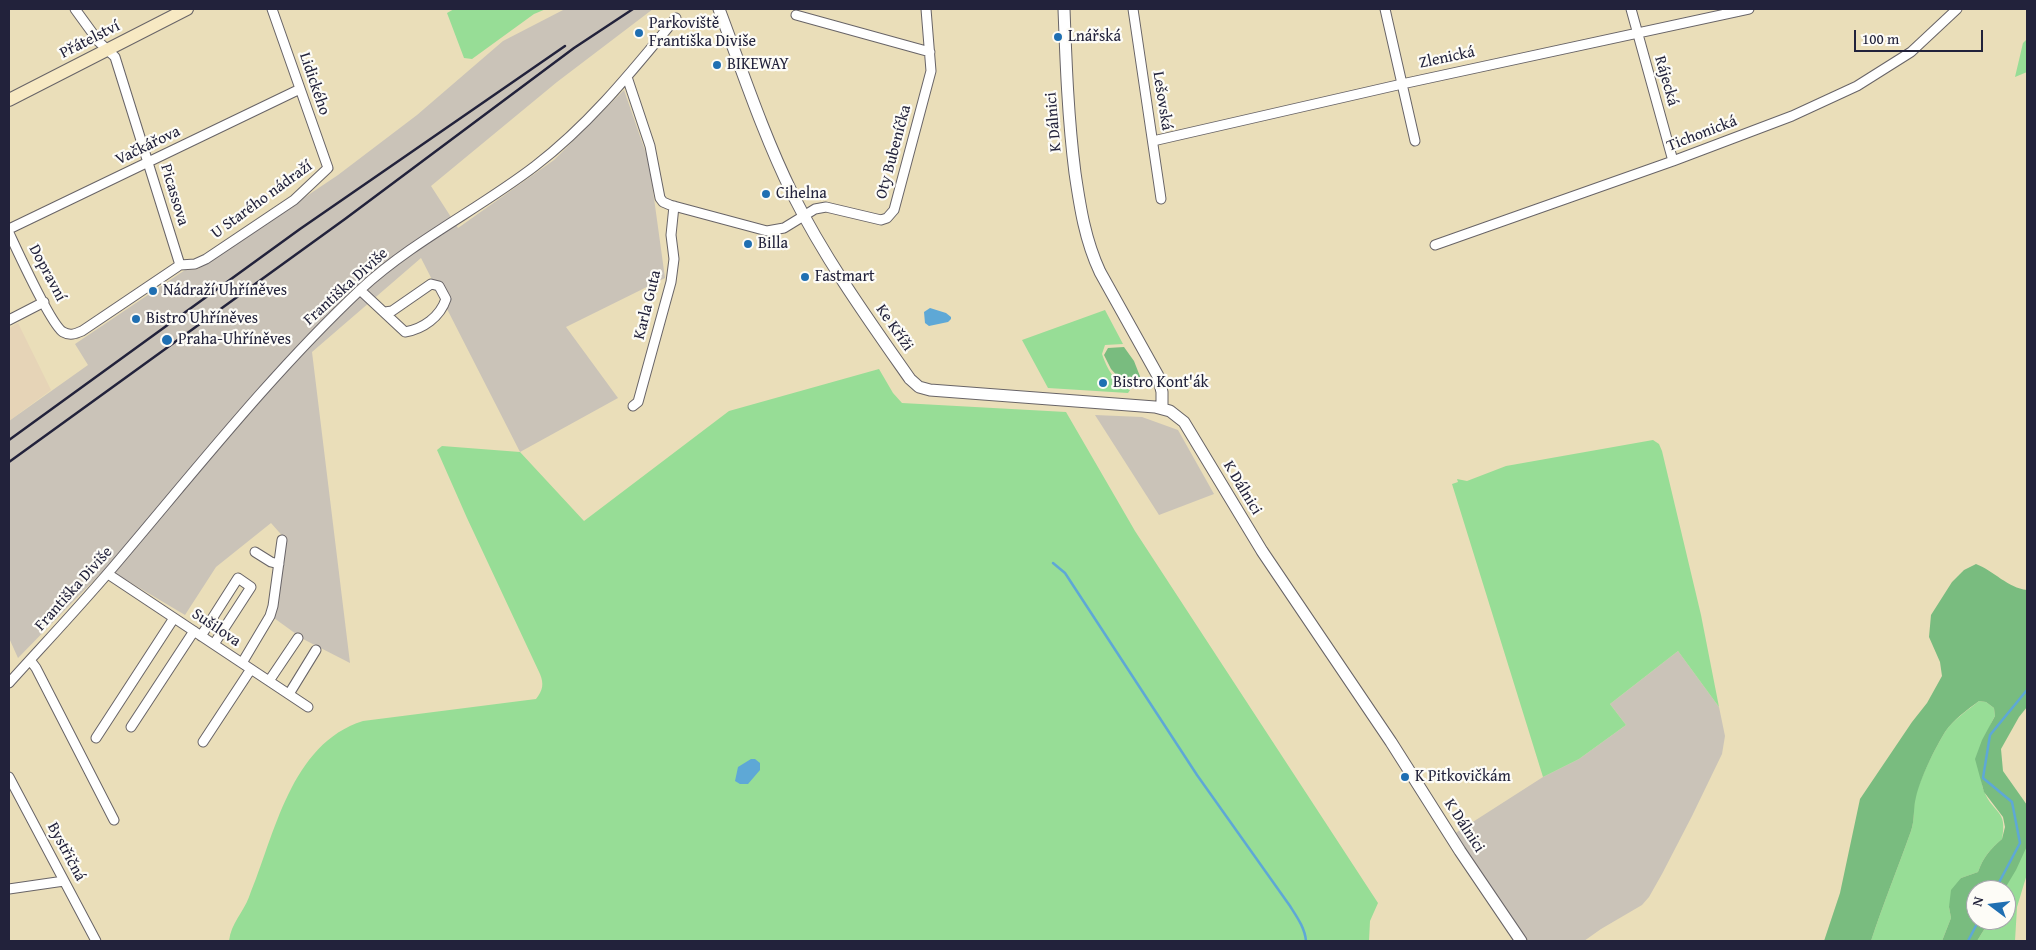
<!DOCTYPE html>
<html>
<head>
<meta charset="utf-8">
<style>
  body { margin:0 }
  #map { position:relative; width:2036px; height:950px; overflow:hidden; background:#eadeb9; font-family:"Gentium Book Plus",serif }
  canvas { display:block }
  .frame { position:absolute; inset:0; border:10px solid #22223b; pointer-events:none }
  .north { position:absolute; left:1966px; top:880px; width:50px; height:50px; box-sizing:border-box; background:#fdfcf7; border:1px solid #a5a5ac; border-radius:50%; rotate:285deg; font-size:14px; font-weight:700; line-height:20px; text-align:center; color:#22223b }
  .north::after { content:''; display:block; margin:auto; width:18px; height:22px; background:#1f6fb2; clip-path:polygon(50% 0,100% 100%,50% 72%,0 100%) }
  .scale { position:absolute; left:1854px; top:30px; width:129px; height:22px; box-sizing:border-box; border:2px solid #22223b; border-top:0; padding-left:6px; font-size:15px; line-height:18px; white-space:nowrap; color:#22223b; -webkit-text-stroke:4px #fdfcf7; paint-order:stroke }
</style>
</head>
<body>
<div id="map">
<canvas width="2036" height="950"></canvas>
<div class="frame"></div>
<div class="north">N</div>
<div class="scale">100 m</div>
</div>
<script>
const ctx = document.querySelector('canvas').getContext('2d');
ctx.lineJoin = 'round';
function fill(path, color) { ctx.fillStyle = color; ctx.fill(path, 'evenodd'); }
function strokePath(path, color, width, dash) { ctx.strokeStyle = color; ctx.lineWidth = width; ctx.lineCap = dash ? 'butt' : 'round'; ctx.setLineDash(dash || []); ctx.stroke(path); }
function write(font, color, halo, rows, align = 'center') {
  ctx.font = font + ' "Gentium Book Plus",serif'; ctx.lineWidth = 4.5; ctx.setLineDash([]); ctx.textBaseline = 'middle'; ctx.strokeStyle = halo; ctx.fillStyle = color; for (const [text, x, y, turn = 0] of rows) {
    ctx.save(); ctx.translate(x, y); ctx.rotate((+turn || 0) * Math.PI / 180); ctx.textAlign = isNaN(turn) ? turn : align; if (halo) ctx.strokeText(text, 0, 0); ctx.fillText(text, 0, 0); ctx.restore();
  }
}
fill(new Path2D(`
  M18,323L51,390L9,421V328Z`), '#e6d4b7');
fill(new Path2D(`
  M565,9H653L557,82L431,186L458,228L554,160L624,90L649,162L665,278L566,327L618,398L520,452L421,258L312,352L350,663L303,639L274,618L278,605L286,540L271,523L216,567L185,615L106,568L18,658L9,638V421L88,365L75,344L185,270L198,269L338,175L417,115L503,41Z
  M1095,415L1142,417L1178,430L1214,494L1159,515Z
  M1678,651L1719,707L1725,736L1722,754L1692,816L1662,874L1649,897L1642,905L1601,929L1584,941H1528L1454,834L1543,777L1579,759L1626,725L1610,704Z`), '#cac3b8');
fill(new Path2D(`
  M454,9H546L534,14L472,59L464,58L447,13Z
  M2027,39V72L2015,77L2023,43Z
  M1105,310L1123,344L1105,345L1102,354C1107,369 1115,383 1130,390L1128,393L1048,388L1022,340Z
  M879,369L893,393L902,403L1066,412L1135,531L1378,903L1370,921L1369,941H229C231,923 243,913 249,897C275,835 290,744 363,721L528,700L536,699C543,690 544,684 540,674L467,518L437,450L442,446L520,452L584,521L729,411Z
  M1653,440L1659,444L1662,451L1701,615L1719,707L1678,651L1610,704L1626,725L1579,759L1543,777L1452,484L1458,482L1457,479L1467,481L1506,466Z
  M1979,701L1986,702L1994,708L1995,716C1985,732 1977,774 1984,791C1993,814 2008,809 2002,839C1990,849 1983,858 1978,872L1961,878L1949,907L1951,918L1942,941H1871C1883,904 1898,868 1911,831C1915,820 1913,808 1915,797C1920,779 1935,748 1945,732C1953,720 1968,710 1979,701Z
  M2027,843V874L2017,907L2015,941H1977L1990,920H2006V890H2004Z`), '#97dd96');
fill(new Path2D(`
  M1124,347L1134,361L1143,384V387L1128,388L1111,369L1104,355L1108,348Z
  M1976,564C1994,571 2008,588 2027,590V707L2019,717L2001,749L2003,771L2027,805V846L2016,870L2004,890H1976V920H1990L1977,941H1942L1951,918L1949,907L1951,890L1961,878L1978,872C1983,858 1990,849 2002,839L2005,827L2003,817L1984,792L1975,759L1982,740L1995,716L1994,708L1986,702L1979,701C1968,709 1953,720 1945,732C1935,748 1920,779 1916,797C1913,808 1915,820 1911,831C1898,868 1883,904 1871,941H1824L1840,893L1860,799L1912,722L1927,703L1942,676L1940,662L1929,637L1931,615L1952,582L1964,570Z`), '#79bc7f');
fill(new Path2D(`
  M930,308L946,313L951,317V319L948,322L929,326L925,323L924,312Z
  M751,759H755L760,763V770L748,784H740L735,781L738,767Z`), '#5ea8d6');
strokePath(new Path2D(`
  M1053,563L1065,573L1197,775L1290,906C1297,917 1305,928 1306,941
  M1995,890L2020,843L2012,802L1983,778L1990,735L2027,690
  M1968,941L1979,920`), '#5ea8d6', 2.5);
const minor = new Path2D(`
  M75,9L99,42L115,57L180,265
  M1133,9L1161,199
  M1385,9L1415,141
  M1631,9L1673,161
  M796,15L930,52
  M627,77L650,146L660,198L663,202L670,205L767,231L784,228L815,209L826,207L881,220L887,218L894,210L931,71L926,9
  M1153,141L1402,84L1749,9
  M9,229L300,89
  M9,233C17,250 51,325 63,332C70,336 75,334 82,331L180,265L195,264L206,259L294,200L328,168L272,9
  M1435,245L1673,161L1792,116L1857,86L1911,52L1957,9
  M360,290L405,332C423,329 440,317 446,299L439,286L431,284L392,311L385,312
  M9,320L44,302
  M633,406L638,402L671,282L674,259L671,235L674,206
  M255,552L271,562L279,564
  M108,574L308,707
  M201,636L238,578L251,587L214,644
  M30,660L36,668L114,820
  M242,663L270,616L273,606L282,540
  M269,681L298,638
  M9,683C46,642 84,602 120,559C198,467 273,372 361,289C413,241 479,209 535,166C590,124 633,70 676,18
  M289,694L316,650
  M131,727L194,631
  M96,738L174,618
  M203,742L251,669
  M9,777L96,941
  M9,889L64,881`);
const tertiary = new Path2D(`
  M719,9C742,70 763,134 792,193C825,259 868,319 910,379L919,387L930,390L1155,407L1170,411L1184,422L1262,551L1391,742L1460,851L1521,941
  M1064,9C1066,63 1068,118 1075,173C1080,207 1085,240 1100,272L1158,376L1162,392V408`);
const secondary = new Path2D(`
  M9,100L187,9`);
strokePath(minor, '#686467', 11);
strokePath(tertiary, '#686467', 13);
strokePath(secondary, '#686467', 14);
strokePath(minor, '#fff', 9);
strokePath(tertiary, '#fff', 11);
strokePath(secondary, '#f7e9c3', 12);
strokePath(new Path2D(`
  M9,440L300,229L565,46
  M9,462L345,219L574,48L633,9`), '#22223b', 2.5);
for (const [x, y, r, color] of [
  [639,33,5,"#1f6fb2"],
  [1058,37,5,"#1f6fb2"],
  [717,65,5,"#1f6fb2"],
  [766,194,5,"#1f6fb2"],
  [748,244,5,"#1f6fb2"],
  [805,277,5,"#1f6fb2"],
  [153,291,5,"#1f6fb2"],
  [136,319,5,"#1f6fb2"],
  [167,340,6,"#1f6fb2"],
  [1103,383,5,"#1f6fb2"],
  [1405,777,5,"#1f6fb2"]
]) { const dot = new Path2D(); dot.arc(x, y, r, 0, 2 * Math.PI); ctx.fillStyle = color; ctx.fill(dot); strokePath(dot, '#fdfcf7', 2); }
write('16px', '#22223b', '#fdfcf7', [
  ["Parkoviště",649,24],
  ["Františka Diviše",649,42],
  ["Lnářská",1068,37],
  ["BIKEWAY",727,65],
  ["Cihelna",776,194],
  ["Billa",758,244],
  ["Fastmart",815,277],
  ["Nádraží Uhříněves",163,291],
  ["Bistro Uhříněves",146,319],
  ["Praha-Uhříněves",178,340],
  ["Bistro Kont'ák",1113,383],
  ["K Pitkovičkám",1415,777]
], 'left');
write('16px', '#22223b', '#fdfcf7', [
  ["Přátelství",90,40,-27],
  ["Zlenická",1447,58,-12],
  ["Rájecká",1666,81,74],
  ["Lidického",314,84,71],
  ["Lešovská",1162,101,81],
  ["K Dálnici",1054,122,-95],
  ["Tichonická",1702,134,-21],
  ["Vačkářova",148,146,-26],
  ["Oty Bubeníčka",894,152,-75],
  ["Picassova",174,195,73],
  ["U Starého nádraží",262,200,-36],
  ["Dopravní",47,273,62],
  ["Františka Diviše",346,287,-42],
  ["Karla Guta",648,305,-76],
  ["Ke Kříži",894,328,55],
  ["K Dálnici",1242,488,59],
  ["Františka Diviše",74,589,-48],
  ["Sušilova",216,628,34],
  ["K Dálnici",1464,826,57],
  ["Bystřičná",66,852,62]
]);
</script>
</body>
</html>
